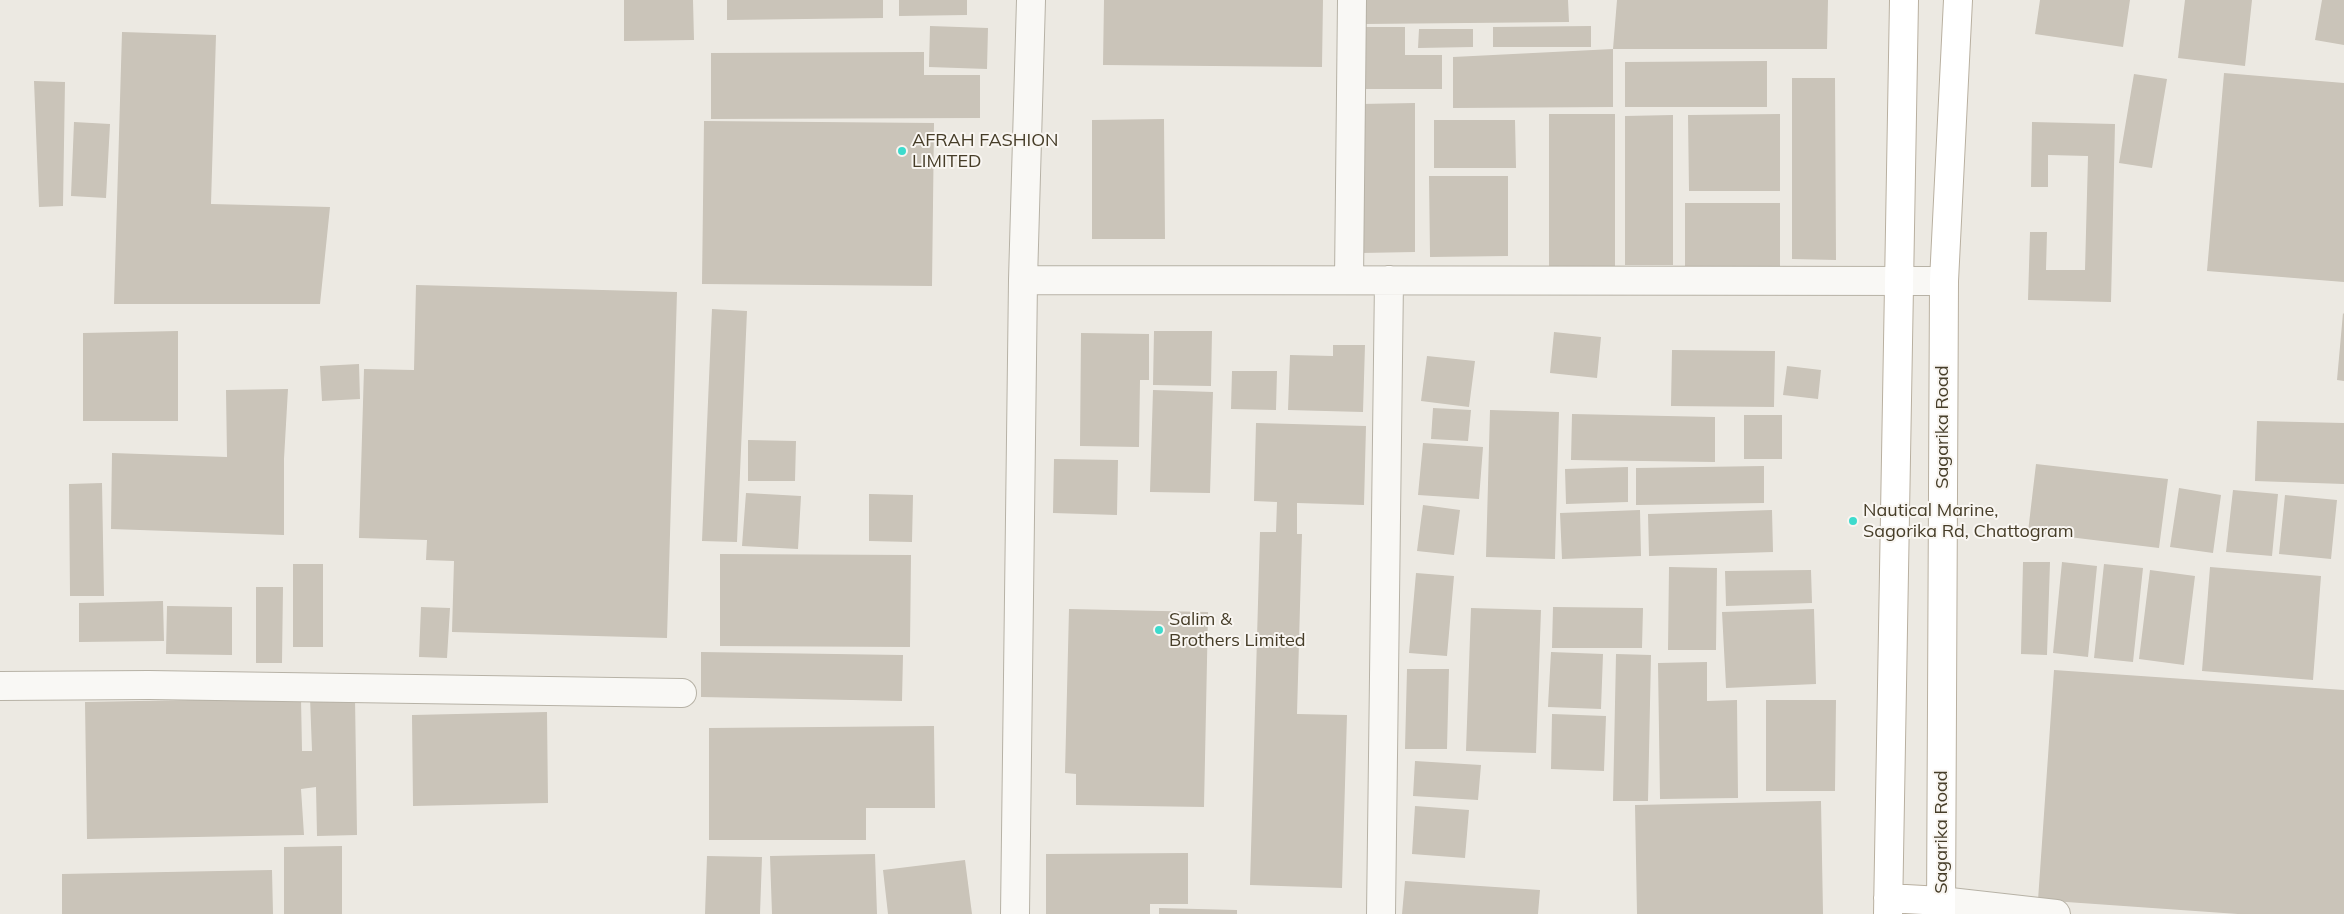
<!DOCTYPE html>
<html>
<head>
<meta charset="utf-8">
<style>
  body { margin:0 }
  canvas { display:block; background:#ece9e2 }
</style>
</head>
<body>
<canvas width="2344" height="914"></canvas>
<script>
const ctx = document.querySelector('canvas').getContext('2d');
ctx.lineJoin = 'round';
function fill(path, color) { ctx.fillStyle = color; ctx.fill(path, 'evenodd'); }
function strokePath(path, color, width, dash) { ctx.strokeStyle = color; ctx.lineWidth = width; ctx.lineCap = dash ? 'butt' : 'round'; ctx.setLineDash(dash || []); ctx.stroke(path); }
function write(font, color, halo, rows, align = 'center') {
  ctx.font = font + ' Mulish,sans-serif'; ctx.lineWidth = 4; ctx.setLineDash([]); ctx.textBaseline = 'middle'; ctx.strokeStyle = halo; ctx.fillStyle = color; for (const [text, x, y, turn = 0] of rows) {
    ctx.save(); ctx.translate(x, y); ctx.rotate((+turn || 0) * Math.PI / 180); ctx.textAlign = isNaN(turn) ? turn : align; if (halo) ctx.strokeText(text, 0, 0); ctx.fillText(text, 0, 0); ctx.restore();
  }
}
fill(new Path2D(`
  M624,0H693L694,40L624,41Z
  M727,0H883V18L727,20Z
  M899,0H967V15L899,16Z
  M1104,0H1323L1322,67L1103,65Z
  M1365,0H1568L1569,22L1365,24Z
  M1617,0H1828L1827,49H1613V107L1453,108V57L1613,49Z
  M2040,0H2130L2123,47L2035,34Z
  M2185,0H2252L2245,66L2178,58Z
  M2322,0H2344V45L2315,40Z
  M930,26L988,28L987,69L929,67Z
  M1591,26V47H1493V27Z
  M1352,27H1405V55H1442V89H1352Z
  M1419,29H1473V47L1418,48Z
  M122,32L216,35L211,204L330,207L320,304H114Z
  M924,52V75H980V118L711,119V53Z
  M1767,61V107H1625V62Z
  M2224,73L2344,83V282L2207,271Z
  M2134,74L2167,79L2152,168L2119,163Z
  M1792,78H1835L1836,260L1792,259Z
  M34,81L65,82L63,206L39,207Z
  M1415,103V252L1361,253L1360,104Z
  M1549,114H1615V269H1549Z
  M1780,114V191H1689L1688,115Z
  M1673,115V265H1625V116Z
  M1164,119L1165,239H1092V120Z
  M1434,120H1515L1516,168H1434Z
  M704,121L934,123L932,286L702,284Z
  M74,122L110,124L106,198L71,196Z
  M2032,122L2115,124L2111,302L2028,300L2030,232H2047L2046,270H2085L2088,156L2048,155V187H2031Z
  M1429,176H1508V256L1430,257Z
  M1685,203H1780V267L1685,268Z
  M416,285L677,292L667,638L452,632L454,561L426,560L427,540L359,538L364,369L414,370Z
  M712,309L747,311L737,542L702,541Z
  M2343,313L2344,314V381L2337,380Z
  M178,331V421H83V333Z
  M1154,331H1212L1211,386L1153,385Z
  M1554,332L1601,337L1597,378L1550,373Z
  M1081,333L1149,334V380H1140L1139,447L1080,446Z
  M1333,345H1365L1363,412L1288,410L1290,355L1333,356Z
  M1672,350L1775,351L1774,407L1671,406Z
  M1427,356L1475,361L1469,407L1421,401Z
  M359,364L360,399L322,401L320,366Z
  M1787,366L1821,370L1818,399L1783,395Z
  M1232,371H1277L1276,410L1231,409Z
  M288,389L284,459V535L111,529L112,453L227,457L226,390Z
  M1153,390L1213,392L1210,493L1150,492Z
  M1433,408L1471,410L1468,441L1431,439Z
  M1490,410L1559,412L1555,559L1486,557Z
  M1572,414L1715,417V462L1571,460Z
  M1744,415H1782V459H1744Z
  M2257,421L2344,423V484L2255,481Z
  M1256,423L1366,426L1364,505L1297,503V534H1302L1297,714L1347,715L1342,888L1250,885L1260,532H1276L1277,502L1254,501Z
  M748,440L796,441L795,481H748Z
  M1423,443L1483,447L1479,499L1418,495Z
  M1054,459L1118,460L1117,515L1053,513Z
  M2036,464L2168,479L2159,548L2028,532Z
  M1764,466V503L1636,505V468Z
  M1628,467V502L1566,504L1565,469Z
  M102,483L104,596H70L69,484Z
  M2179,488L2221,495L2213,553L2170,547Z
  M2233,490L2278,494L2272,556L2226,552Z
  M746,493L801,496L798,549L742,546Z
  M869,494L913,495L912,542L869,541Z
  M2285,495L2337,500L2331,559L2279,554Z
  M1423,505L1460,510L1454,555L1417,551Z
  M1640,510L1641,556L1562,559L1560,513Z
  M1772,510L1773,552L1649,556L1648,514Z
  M720,554L911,555L910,647L720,646Z
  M2023,562H2050L2047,655L2021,654Z
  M2062,562L2097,566L2088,657L2053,653Z
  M293,564H323V647H293Z
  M2104,564L2143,568L2133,662L2094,658Z
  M1669,567L1717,568L1716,650H1668Z
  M2210,567L2321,576L2313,680L2202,671Z
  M1811,570L1812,603L1726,606L1725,571Z
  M2150,570L2195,576L2184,665L2139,659Z
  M1416,573L1454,576L1447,656L1409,653Z
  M256,587H283L282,663H256Z
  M163,601L164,641L79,642V603Z
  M167,606L232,607V655L166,654Z
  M421,607L450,608L447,658L419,657Z
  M1553,607L1643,608L1642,648H1552Z
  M1471,608L1541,610L1536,753L1466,751Z
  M1069,609L1208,612L1204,807L1076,805V774L1065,773Z
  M1814,609L1816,684L1726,688L1722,612Z
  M701,652L903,655L902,701L701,697Z
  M1551,652L1603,654L1601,709L1548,707Z
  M1616,654L1651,655L1648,801H1613Z
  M1707,662V701L1737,700L1738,798L1660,799L1658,663Z
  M1407,669H1449L1447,749H1405Z
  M2054,670L2344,690V914H2238L2038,900Z
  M310,697H355L357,835L317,836L316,787L301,789L304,835L87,839L85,702L301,698L302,751H312Z
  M1766,700H1836L1835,791H1766Z
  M547,712L548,803L413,806L412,715Z
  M1552,714L1606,716L1604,771L1551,769Z
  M934,726L935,808H866V840H709V728Z
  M1415,761L1481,765L1478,800L1413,796Z
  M1821,801L1823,914H1637L1635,805Z
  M1415,806L1469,810L1465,858L1412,854Z
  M342,846V914H284V847Z
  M1188,853V904H1150V914H1046V854Z
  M875,854L877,914H772L770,856Z
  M707,856L762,857L760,914H705Z
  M965,860L972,914H888L883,870Z
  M272,870L273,914H62V874Z
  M1405,881L1540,890L1538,914H1402Z
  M1159,908L1237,910V914H1159Z`), '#cac4b9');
const minor = new Path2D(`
  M1023,280L1944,281
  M1349,280L1352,0
  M0,686L149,685L682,693
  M1941,901L2056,914
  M1015,914L1023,280L1031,0
  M1381,914L1389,280`);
const major = new Path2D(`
  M1888,898L1941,901
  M1888,914L1904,0
  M1941,914L1944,281L1958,0`);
strokePath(minor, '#b7b2a6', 30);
strokePath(major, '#b9b0a0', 30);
strokePath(minor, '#f9f8f5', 28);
strokePath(major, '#fff', 28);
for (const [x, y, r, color] of [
  [902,151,5,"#3ddbcd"],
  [1853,521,5,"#3ddbcd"],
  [1159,630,5,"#3ddbcd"]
]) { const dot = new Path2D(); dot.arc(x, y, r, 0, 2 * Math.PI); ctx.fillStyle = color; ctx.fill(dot); strokePath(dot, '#f9f6f2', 2); }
write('18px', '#463d28', '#f9f6f2', [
  ["AFRAH FASHION",912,141],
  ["LIMITED",912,162],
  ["Nautical Marine,",1863,511],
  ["Sagorika Rd, Chattogram",1863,532],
  ["Salim &",1169,620],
  ["Brothers Limited",1169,641]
], 'left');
write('18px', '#463d28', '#f9f6f2', [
  ["Sagarika Road",1943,427,-90],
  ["Sagarika Road",1942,832,-90]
]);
</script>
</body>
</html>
